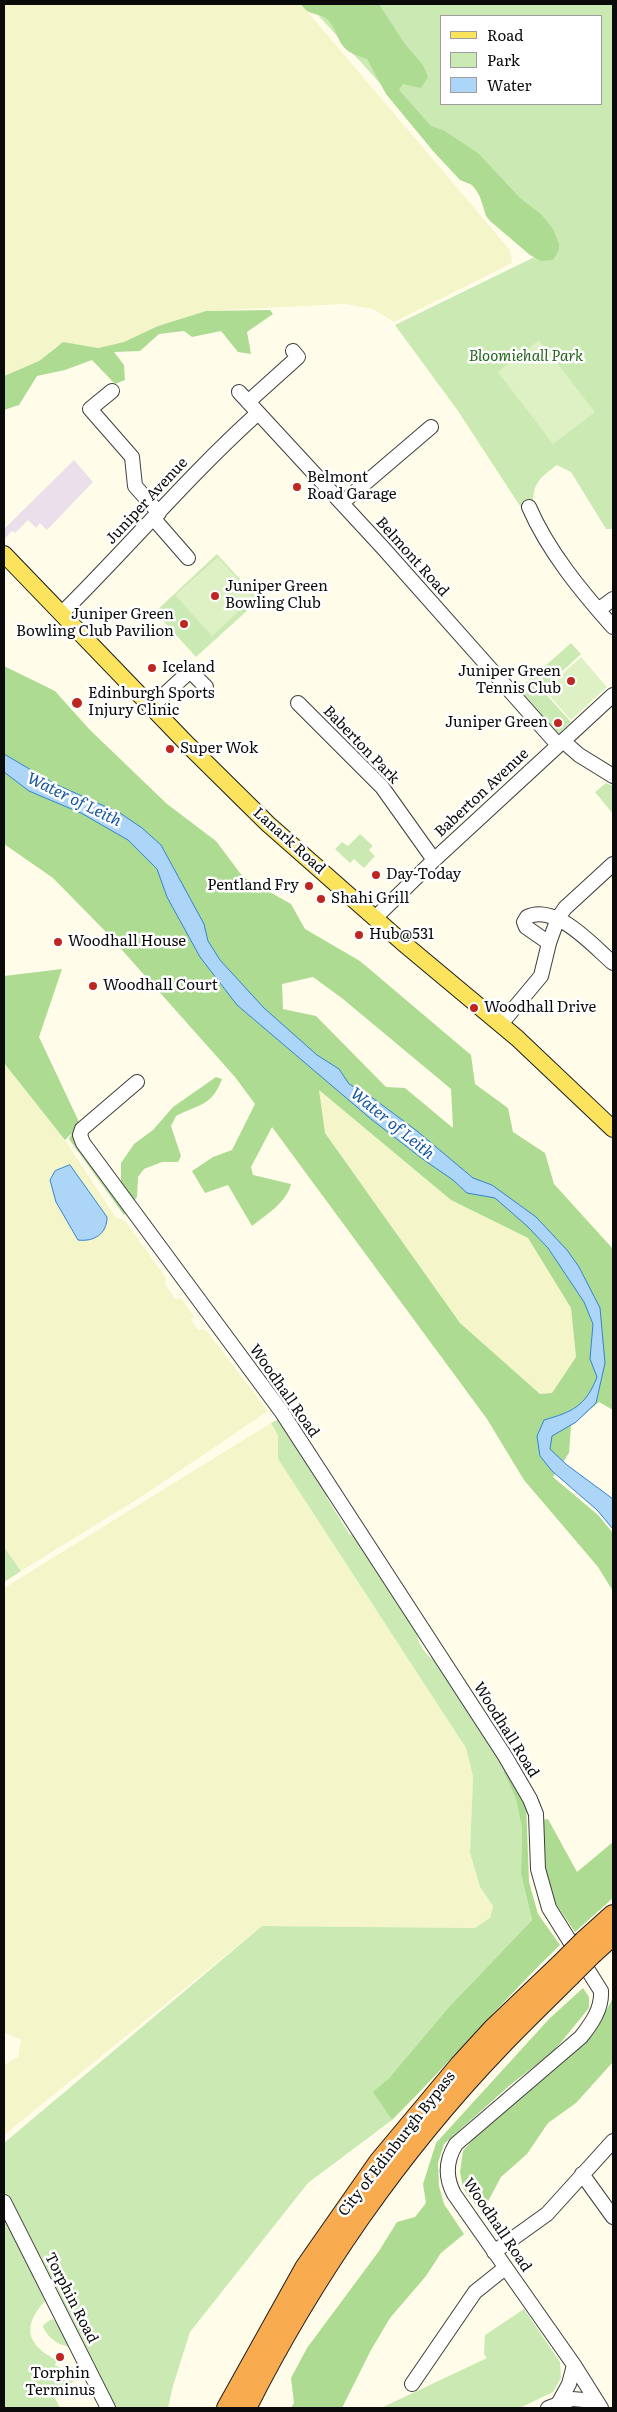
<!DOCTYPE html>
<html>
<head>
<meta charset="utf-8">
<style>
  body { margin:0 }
  #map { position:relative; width:617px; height:2412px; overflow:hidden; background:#fffdea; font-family:Literata,serif }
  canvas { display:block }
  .frame { position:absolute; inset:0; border:5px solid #0b0b0b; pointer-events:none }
  .legend { position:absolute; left:440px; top:15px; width:162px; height:90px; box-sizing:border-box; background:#fff; border:1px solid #9d9d9d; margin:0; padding:6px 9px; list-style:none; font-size:15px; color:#0b0b0b }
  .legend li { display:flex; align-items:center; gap:10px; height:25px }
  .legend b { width:25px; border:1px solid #9d9d9d }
</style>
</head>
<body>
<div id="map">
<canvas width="617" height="2412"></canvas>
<div class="frame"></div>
<ul class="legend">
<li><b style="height:6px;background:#fce35d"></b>Road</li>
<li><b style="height:14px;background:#cbeab3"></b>Park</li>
<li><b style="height:14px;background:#add5f7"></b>Water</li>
</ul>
</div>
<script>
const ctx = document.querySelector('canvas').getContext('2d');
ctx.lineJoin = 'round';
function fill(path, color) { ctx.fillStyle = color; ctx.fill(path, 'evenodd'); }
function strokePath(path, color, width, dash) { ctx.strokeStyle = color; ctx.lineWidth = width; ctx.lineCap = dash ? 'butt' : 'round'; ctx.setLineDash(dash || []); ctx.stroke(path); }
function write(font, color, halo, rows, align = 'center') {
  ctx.font = font + ' Literata,serif'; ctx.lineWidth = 5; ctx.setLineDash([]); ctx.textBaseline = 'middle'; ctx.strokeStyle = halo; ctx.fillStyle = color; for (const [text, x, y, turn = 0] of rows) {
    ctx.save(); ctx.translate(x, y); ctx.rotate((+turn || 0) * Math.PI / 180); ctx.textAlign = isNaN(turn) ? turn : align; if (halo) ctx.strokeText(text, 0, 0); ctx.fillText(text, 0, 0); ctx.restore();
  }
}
fill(new Path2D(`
  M74,460L93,482L47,530L40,523L36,528L28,520L15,533L12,531L4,539V529Z`), '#ebdfeb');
fill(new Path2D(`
  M4,4H301L510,250L512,263L394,322L373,309L345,304L206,311L158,326L124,342L98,348L76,344L56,346L39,361L4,376Z
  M4,1063L65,1140L115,1216L125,1221L166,1278L165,1284L175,1299L181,1298L194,1317L191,1320L198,1330L205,1329L268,1411L141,1497L21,1571L4,1547Z
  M318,1089L451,1200L528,1238L571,1308L576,1357L552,1393L540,1394L460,1323L325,1133Z
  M271,1423L278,1435V1459L466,1748L473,1776L470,1853L480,1887L493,1906L490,1919L475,1928L262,1926L4,2135V2065L18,2057L21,2040L4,2032V1588Z`), '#f5f5ca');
fill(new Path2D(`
  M308,4H613V529H606L571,472L557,465C540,478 533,482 533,505L522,509L458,411L395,325L553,248L533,252ZM441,16H601V104H441Z
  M217,554L259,600L196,657L155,612Z
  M571,643L581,654L542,690L571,722L558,734L519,689Z
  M606,783L613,786V814L595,792Z
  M360,834L373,846L369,850L375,856L364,868L354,859L350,863L335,849L342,842L348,846Z
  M279,1419L328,1491L327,1498L350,1535L357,1537L416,1629C417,1642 425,1656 436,1661L503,1761L504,1773L516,1799L522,1829L521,1874L532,1920L448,2008L389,2078L374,2092L392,2120L308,2183L190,2332L173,2386L168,2408H116L4,2193V2143L262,1926L475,1928L490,1918L493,1906L480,1887L470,1853L473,1776L466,1748L278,1459V1435L271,1423Z
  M4,1547L21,1571L4,1582Z
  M4,2217L45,2301C22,2326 26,2345 57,2360L55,2365L64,2369L67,2365L76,2369L84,2376L57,2390L55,2398L60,2408H4Z
  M524,2309L560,2362L561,2378L553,2392L520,2408H381L487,2358L484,2354L485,2335Z
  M52,2319L59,2323L71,2347C59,2346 48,2338 43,2327L44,2324Z`), '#cbeab3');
fill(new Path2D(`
  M301,4H379L404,43L423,65L428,77L421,88L403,84L399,90L431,126L443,130L478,153L520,198L541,214L553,229L559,244V250L553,260L541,261L530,255L490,221L486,216L480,197L476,190L472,185L460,180L433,151L386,94L367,59C359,56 349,54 343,46C336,37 334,22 324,17C313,12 308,15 301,4Z
  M270,310L273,314L247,332L251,354L238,352L221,331L192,337L184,331L159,334L140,351L114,352L124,365L125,380L115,384L92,360L65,370L37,376L19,405L4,410V376L39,361L63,342L98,348L124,342L158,326L206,311Z
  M4,666L55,691L89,729L167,804L216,841L243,877L291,904L305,929L360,961L471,1055L475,1084L508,1108L513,1132L545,1153L554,1184L613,1249V1410L599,1402L571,1426L569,1453L553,1477L598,1515L613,1533V1591L598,1567L524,1480L487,1419L272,1127L251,1167L253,1175L291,1184C287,1202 266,1215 252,1226L228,1185L205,1193L192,1171L213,1157L232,1150L255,1104L235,1077L106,932L53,878L4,844ZM313,977L343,999L451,1089L453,1128L405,1088L386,1087L316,1016L283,1009L282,984ZM319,1090L451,1200L528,1238L571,1308L576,1357L552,1393L540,1394L460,1323L325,1133Z
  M62,969L39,1037L80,1124L73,1131L88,1134L98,1162L121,1184V1163L134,1144L153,1130L173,1107L216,1077L222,1079C212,1106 199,1104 176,1116L171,1126L181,1156L178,1162H162L144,1169L138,1177L137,1197L124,1215L69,1139L72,1133L65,1140L4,1063V976Z
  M503,1761L526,1801L529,1882L538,1914L560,1945C502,2001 449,2063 392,2120L373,2092L389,2078L448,2008L532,1920L521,1874L522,1829L516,1799L504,1773Z
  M548,1819L577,1872L613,1842V1898L575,1932L552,1898L543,1863V1820Z
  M583,1988L589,1997V2008L553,2052L510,2085L444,2144L438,2163L439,2186L444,2204L464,2234L441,2253L426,2276L390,2318L371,2350L342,2408H291L294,2403L291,2378L307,2348L379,2251L397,2222L415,2217L426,2203L423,2184L436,2143L549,2019Z
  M613,1998V2062L576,2103L548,2123L527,2154L501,2177L485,2207L478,2208L463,2188L460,2172L463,2151L483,2128L593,2034Z`), '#addb92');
fill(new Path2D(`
  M539,340L595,412L553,444L498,372Z
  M218,557L254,597L212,636L175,595Z
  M581,657L607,687L571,720L544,690Z`), '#def1c5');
const water = new Path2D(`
  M4,754L55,784L120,813L142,828L161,845L204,924L208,941L220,960L264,1008L317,1055L339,1069L349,1084L370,1096L417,1131L473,1178L492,1185L536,1217L567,1250L579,1267L600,1308L605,1363L596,1403L576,1422L552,1436L550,1449L567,1465L613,1499V1529L597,1510L552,1471L540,1456L537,1436L544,1420C572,1412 586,1406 597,1377L590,1359L593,1324L584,1302L548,1248L527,1226L495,1198L467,1193L453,1180L424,1160L371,1119L237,1005L200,957L167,897L157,869L128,840L81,813L29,791L4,772Z
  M70,1165L107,1217C107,1234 94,1242 78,1240L56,1202L50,1180L55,1171Z`);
fill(water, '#add5f7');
strokePath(water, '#3384d0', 1);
const minor = new Path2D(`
  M112,391L90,409L132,457L135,486L159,513
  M239,392L384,549L558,745
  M248,402L298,357L293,351
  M342,503L431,427
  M529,507C548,551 581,591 613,627
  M154,519L188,558
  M598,610L613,599
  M61,614C128,548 188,476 258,413
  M298,703L382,787L434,860
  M151,707L190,671L206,687
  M563,741L579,755L613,776
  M376,917L434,860L613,695
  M549,943L526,927L524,922L527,917C556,903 593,946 613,963
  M501,1024L541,976L549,943L558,918L565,908L613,864
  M137,1082L82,1129L80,1135L83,1143L281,1411L505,1756L530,1799L536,1814L538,1869L549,1908L601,1991C602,2009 592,2023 581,2037L456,2144C446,2160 445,2177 454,2194L574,2365L601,2408
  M582,2174L613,2217
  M4,2202L108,2408
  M494,2252L547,2214L613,2141
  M412,2384L475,2292L505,2268
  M558,2404L569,2384L574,2365
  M548,2408L572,2399L596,2401`);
const major = new Path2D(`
  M4,554L189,746L268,824L402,942L517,1038L613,1129`);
const highway = new Path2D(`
  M584,1941L613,1915
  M593,1953L613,1935
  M227,2408L305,2268L379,2162L460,2065L493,2029L561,1964
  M246,2408C312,2277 399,2151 500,2046C523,2022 547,1999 570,1976`);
strokePath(minor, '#3e3e3e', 16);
strokePath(major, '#1c1c1c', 18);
strokePath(highway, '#1c1c1c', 22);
strokePath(minor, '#fff', 14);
strokePath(major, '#fce35d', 16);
strokePath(highway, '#f8ab4f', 20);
const highwayBridge = new Path2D(`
  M561,1964L584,1941
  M570,1976L593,1953`);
strokePath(highwayBridge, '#1c1c1c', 22, []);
strokePath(highwayBridge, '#f8ab4f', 20);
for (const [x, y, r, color] of [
  [297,487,5,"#be2721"],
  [215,596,5,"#be2721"],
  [184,624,5,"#be2721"],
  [152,668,5,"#be2721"],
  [571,681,5,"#be2721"],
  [77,703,6,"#be2721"],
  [558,723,5,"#be2721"],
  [170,749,5,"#be2721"],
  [376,875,5,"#be2721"],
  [309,886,5,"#be2721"],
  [321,899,5,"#be2721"],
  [359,935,5,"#be2721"],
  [58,942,5,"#be2721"],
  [93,986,5,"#be2721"],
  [474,1008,5,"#be2721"],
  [60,2357,5,"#be2721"]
]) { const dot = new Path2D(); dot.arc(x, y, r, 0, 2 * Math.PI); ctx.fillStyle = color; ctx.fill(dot); strokePath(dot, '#fff', 2); }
write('italic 15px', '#24641b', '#fff', [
  ["Bloomiehall Park",526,357]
]);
write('15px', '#0b0b0b', '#fff', [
  ["Belmont",307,478],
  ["Road Garage",307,495],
  ["Juniper Green",225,587],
  ["Bowling Club",225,604],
  ["Juniper Green",174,615,"right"],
  ["Bowling Club Pavilion",174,632,"right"],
  ["Iceland",162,668],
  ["Juniper Green",561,672,"right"],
  ["Tennis Club",561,689,"right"],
  ["Edinburgh Sports",88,694],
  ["Injury Clinic",88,711],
  ["Juniper Green",548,723,"right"],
  ["Super Wok",180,749],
  ["Day-Today",386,875],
  ["Pentland Fry",299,886,"right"],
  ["Shahi Grill",331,899],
  ["Hub@531",369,935],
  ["Woodhall House",68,942],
  ["Woodhall Court",103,986],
  ["Woodhall Drive",484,1008],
  ["Torphin",60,2374,"center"],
  ["Terminus",60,2391,"center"]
], 'left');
write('15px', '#0b0b0b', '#fff', [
  ["Juniper Avenue",147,501,-47],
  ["Belmont Road",412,557,48],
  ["Baberton Park",361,745,46],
  ["Baberton Avenue",482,793,-43],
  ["Lanark Road",289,841,42],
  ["Woodhall Road",284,1391,55],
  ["Woodhall Road",506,1730,58],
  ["City of Edinburgh Bypass",397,2144,-52],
  ["Woodhall Road",497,2225,56],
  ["Torphin Road",71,2298,63]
]);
write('italic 16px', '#13569f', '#fff', [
  ["Water of Leith",74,800,26],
  ["Water of Leith",392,1124,39]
]);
</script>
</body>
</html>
